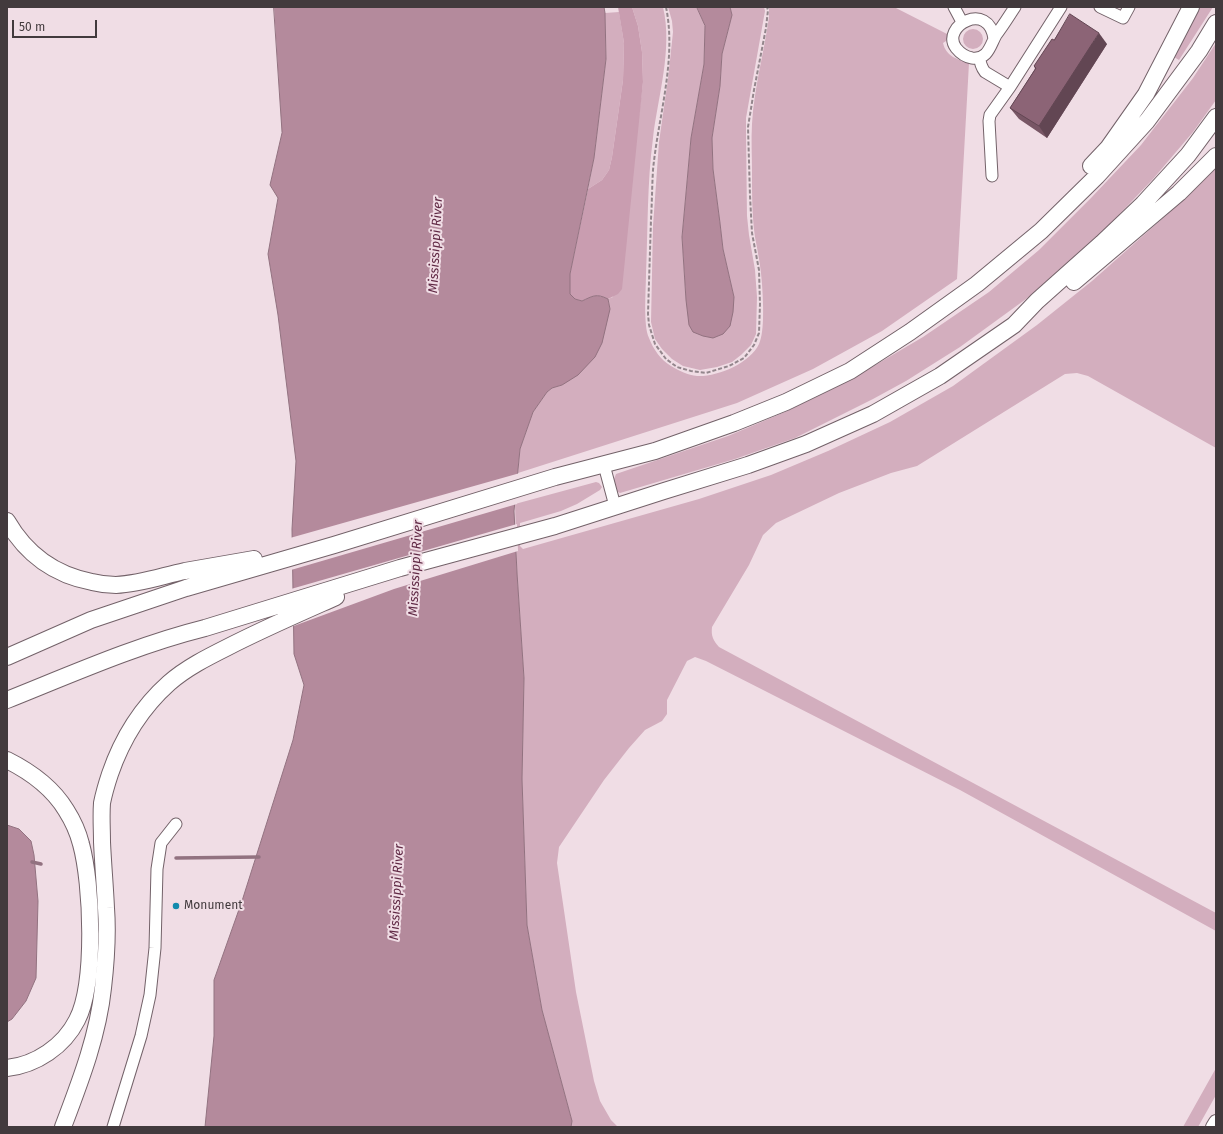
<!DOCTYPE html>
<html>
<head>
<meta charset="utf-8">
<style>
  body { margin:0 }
  #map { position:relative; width:1223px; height:1134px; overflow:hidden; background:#f0dde5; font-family:"Fira Sans",sans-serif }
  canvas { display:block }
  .frame { position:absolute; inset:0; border:8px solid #423a3d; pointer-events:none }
  .scale { position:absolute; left:12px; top:20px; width:85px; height:18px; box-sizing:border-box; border:2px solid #423a3d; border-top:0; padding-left:5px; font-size:12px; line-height:14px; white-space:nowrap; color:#423a3d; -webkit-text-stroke:3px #f0dde5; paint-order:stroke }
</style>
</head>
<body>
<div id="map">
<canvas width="1223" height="1134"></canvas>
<div class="frame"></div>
<div class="scale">50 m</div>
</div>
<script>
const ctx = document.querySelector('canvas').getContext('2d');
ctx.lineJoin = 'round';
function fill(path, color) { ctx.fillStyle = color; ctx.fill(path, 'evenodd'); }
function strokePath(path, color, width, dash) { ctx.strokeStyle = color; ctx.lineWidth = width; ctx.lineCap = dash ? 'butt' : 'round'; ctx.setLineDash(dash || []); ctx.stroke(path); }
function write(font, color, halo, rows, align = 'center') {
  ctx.font = font + ' "Fira Sans",sans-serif'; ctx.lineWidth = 4; ctx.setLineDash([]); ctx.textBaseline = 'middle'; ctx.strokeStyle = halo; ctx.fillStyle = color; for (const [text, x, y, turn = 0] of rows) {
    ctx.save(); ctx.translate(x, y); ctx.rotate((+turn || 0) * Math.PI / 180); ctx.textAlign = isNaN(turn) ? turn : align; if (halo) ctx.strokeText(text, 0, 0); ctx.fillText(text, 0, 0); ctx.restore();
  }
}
fill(new Path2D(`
  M632,7H663C673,49 658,96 653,138C647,183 648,229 646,274C646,290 643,325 649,338C653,349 661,360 671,366C679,371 688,375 697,376C718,377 750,363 759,344C765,331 763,299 762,284C761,268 758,253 755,237C752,216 752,193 752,172C752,156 751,140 752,124C754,88 764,53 769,17V7H894L949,35L946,41L943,43C946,56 956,59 969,63L957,279L882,331L813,369L737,403L518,473L520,449L533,412L547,392L552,388L562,385L610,309L608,299L613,297L638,123L643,82L642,52L638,26Z
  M668,7H697L705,26L704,64L691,138L682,237L686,300L734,297L723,249L720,223L713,169L712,138L720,86L722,54L732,15L730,7H764L765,11L746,118V133L747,216L749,235L755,270L757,297L756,334L751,345L741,355L732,362L717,367L700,370L683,366L672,359L662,349L655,339L651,322L653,226L659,142L668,79L673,32L672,21Z
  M1199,7H1213L1179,60L1174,57Z
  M619,12L624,43L623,80L612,157L609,170L602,180L588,189L594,158L606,59L605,13Z
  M963 39a10 10 0 1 1 20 0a10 10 0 1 1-20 0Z
  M1216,43V100L1193,132L1153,179L1113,221L1070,263L1026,299L960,347L906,381L873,399L795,438L735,459L620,493L616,491L614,479L616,474L728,436L785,412L850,380L923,337L989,292L1039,250L1091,198L1141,145L1193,78Z
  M1216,165V448L1088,376L1077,373L1065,374L917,466L891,473L839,493L776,523L763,535L749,565L712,627C711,636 713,640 719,647L1216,913V931L960,790L706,661L695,657L687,661L667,700V714L662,721L645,730L629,748L604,780L559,847L557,863L576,992L594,1081L600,1101L611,1120L618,1127H571L572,1121L542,1010L527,925L522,779L524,678L517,573L515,504L596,482L599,483L602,487L600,490L577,504L561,511L520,523V546L523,549L699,499L771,475L828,451L890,422L953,386L1037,325L1092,281L1172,210Z
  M1216,1068V1095L1198,1127H1183Z`), '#d3aebe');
fill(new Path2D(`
  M618,7H632L638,26L642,52L643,82L622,289L618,294L608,299C596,293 593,296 582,301L575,299L570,294V274L588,189L602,180L609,170L612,157L623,80L624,43Z`), '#c99db0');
const water = new Path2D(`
  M274,7H604L605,13L606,59L594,158L570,274V294L575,299L582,301C593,296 596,293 608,299L610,309L602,343L595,357L578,375L562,385L552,388L547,392L533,412L520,449L514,511L517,573L524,678L522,779L527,925L542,1010L572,1121L571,1127H205L214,1036V980L242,901L293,740L304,685L294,654L292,529L296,461L278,315L268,254L278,198L270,185L282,133Z
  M697,7H730L732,15L722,54L720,86L712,138L713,169L720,223L723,249L734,297L733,312L730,326L723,334L713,338L703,336L693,332L689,325L686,300L682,237L691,138L704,64L705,26Z
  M7,825L19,829L31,841L34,855L38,901L36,978L26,1001L12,1019L7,1022Z`);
fill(water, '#b48a9c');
strokePath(water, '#927280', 1);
fill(new Path2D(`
  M520,473L517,504L291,570L290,538Z
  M517,524L518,551L394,589L291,627V589Z`), '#f0dde5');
strokePath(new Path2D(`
  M176,858L259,857
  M32,862L41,864`), '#927280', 3.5);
const minor = new Path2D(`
  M954,7L962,22
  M1100,7L1123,18L1129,7
  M994,39C989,0 940,26 956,48C960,53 966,57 972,58C988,60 990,46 996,35C1003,26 1009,16 1015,7
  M980,58C980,63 982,68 985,72L1010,87L1061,7
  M992,176L989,121L990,115L1010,87
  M604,465L615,506
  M113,1127L141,1036L150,995L155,948L157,869L161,843L176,824`);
const major = new Path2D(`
  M1213,1127L1216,1122`);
const highway = new Path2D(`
  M1091,166L1108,148L1146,94L1191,7
  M1074,282L1179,193L1216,156
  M7,521C26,554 55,575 92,582C100,584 109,585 116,585C140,584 162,576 185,571C208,567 231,563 254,559
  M7,657L91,620L186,588L334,545L555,477L655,451L734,423L786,402L850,371L910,332L977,284L1041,231L1097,176L1147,121L1199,51L1216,23
  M7,700C72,674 137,645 205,628L400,568L555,526L664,491L748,465L806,444L873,414L940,376L1014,325L1037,301L1102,243L1143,204L1188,155L1216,117
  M7,760C31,772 52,787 66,810C73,821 78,832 81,844C92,884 96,983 77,1020C64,1046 36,1065 7,1068
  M63,1127C80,1082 98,1036 103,988C106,962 108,934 106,908C105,886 103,864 102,842C102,829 101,816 102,803C104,793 107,783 110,774C122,739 141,708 169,683C186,668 208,657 228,647C263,629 300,613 336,597`);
strokePath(minor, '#736269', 13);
strokePath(major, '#736269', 16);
strokePath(highway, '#736269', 18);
strokePath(new Path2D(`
  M666,7C677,60 658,117 653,170C652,187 652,203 651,219C650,251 649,282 648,314L649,325L655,344L666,359L677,367L691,371L706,373L729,366L744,358L754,345L759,333L760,304L759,270L752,233L750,196L748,127L754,90L766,28L768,10L767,7`), '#93868c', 2, [4, 2]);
strokePath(minor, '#fff', 11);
strokePath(major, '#fff', 14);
strokePath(highway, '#fff', 16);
fill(new Path2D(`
  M1054,40L1107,44L1047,138L1019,119L1010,108L1035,69L1034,66Z`), '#785665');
fill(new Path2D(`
  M1099,33L1107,44L1047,138L1039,126Z`), '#624653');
const building = new Path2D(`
  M1070,14L1099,33L1039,126L1010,108L1036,68L1034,66L1052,39L1054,40Z`);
fill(building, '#8c6476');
strokePath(building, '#624653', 1);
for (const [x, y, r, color] of [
  [176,906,4,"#118aad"]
]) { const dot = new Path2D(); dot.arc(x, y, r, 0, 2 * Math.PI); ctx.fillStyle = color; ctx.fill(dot); strokePath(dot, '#f0dde5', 1.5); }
write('12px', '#423a3d', '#f0dde5', [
  ["Monument",184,906]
], 'left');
write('italic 13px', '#602945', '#f0dde5', [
  ["Mississippi River",436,245,-87],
  ["Mississippi River",416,568,-87],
  ["Mississippi River",397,892,-87]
]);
</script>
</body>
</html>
